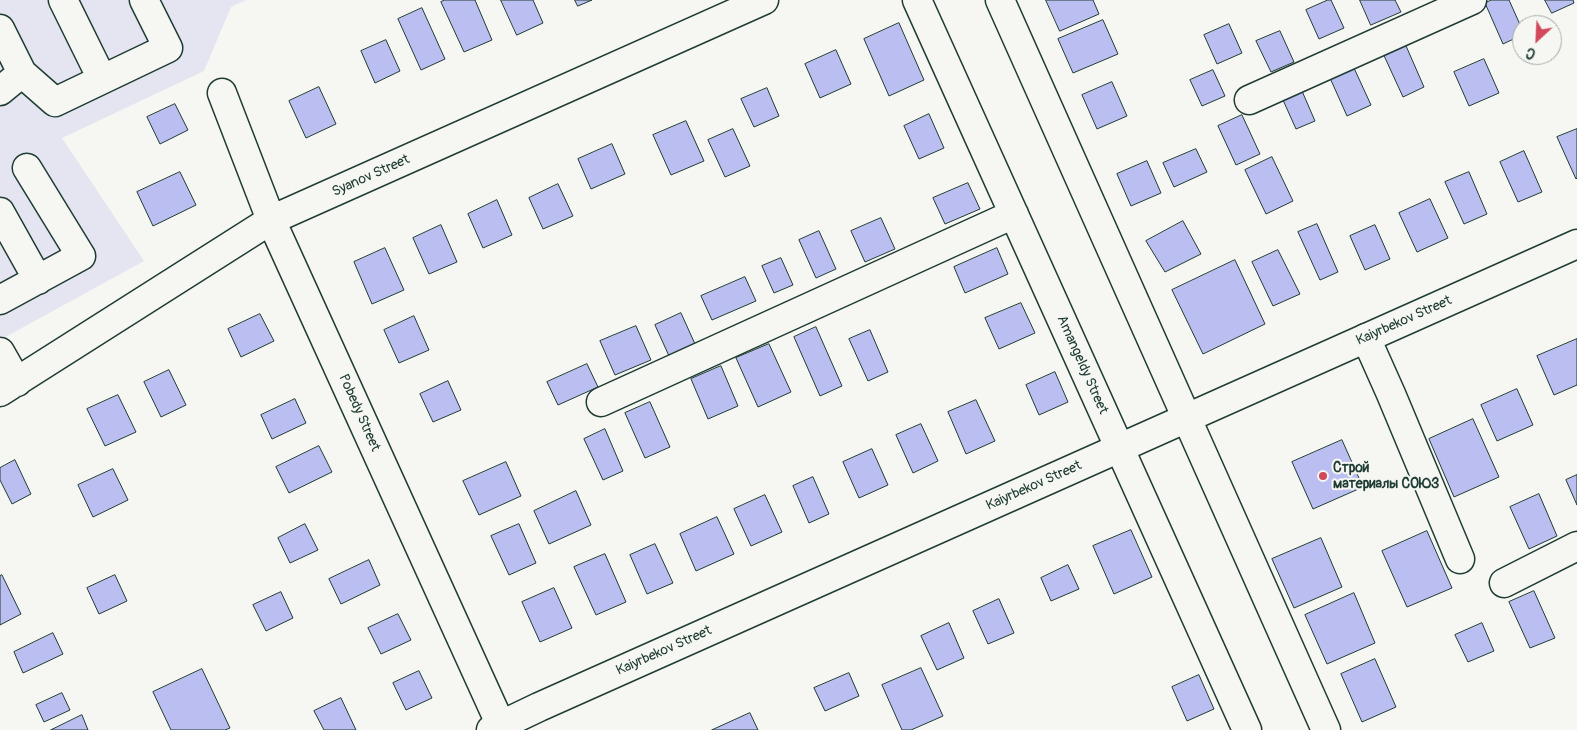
<!DOCTYPE html>
<html>
<head>
<meta charset="utf-8">
<style>
  body { margin:0 }
  #map { position:relative; width:1577px; height:730px; overflow:hidden; background:#f6f6f2; font-family:Pangolin,sans-serif }
  canvas { display:block }
  .north { position:absolute; left:1512px; top:15px; width:50px; height:50px; box-sizing:border-box; background:#f6f6f2; border:1px solid #a0aca6; border-radius:50%; rotate:205deg; font-size:14px; font-weight:700; line-height:20px; text-align:center; color:#1f3d34 }
  .north::after { content:''; display:block; margin:auto; width:18px; height:22px; background:#d1495b; clip-path:polygon(50% 0,100% 100%,50% 72%,0 100%) }
</style>
</head>
<body>
<div id="map">
<canvas width="1577" height="730"></canvas>
<div class="north">С</div>
</div>
<script>
const ctx = document.querySelector('canvas').getContext('2d');
ctx.lineJoin = 'round';
function fill(path, color) { ctx.fillStyle = color; ctx.fill(path, 'evenodd'); }
function strokePath(path, color, width, dash) { ctx.strokeStyle = color; ctx.lineWidth = width; ctx.lineCap = dash ? 'butt' : 'round'; ctx.setLineDash(dash || []); ctx.stroke(path); }
function write(font, color, halo, rows, align = 'center') {
  ctx.font = font + ' Pangolin,sans-serif'; ctx.lineWidth = 4; ctx.setLineDash([]); ctx.textBaseline = 'middle'; ctx.strokeStyle = halo; ctx.fillStyle = color; for (const [text, x, y, turn = 0] of rows) {
    ctx.save(); ctx.translate(x, y); ctx.rotate((+turn || 0) * Math.PI / 180); ctx.textAlign = isNaN(turn) ? turn : align; if (halo) ctx.strokeText(text, 0, 0); ctx.fillText(text, 0, 0); ctx.restore();
  }
}
fill(new Path2D(`
  M0,0H246L231,7L204,71L62,138L144,261L0,340Z`), '#e4e5f1');
const building = new Path2D(`
  M445,0H475L492,40L464,52L441,2Z
  M501,0H533L543,23L517,35Z
  M575,0H592L578,6Z
  M1046,0H1093L1099,14L1060,31Z
  M1328,0H1331L1344,28L1319,39L1306,10Z
  M1360,0H1395L1401,12L1371,25Z
  M1492,0H1509L1522,29V35L1503,44L1485,3Z
  M1545,0H1573L1574,3L1552,13Z
  M422,8L445,59L421,70L398,19Z
  M1103,20L1118,54L1073,73L1058,39Z
  M899,23L924,80L889,96L864,39Z
  M1229,24L1242,53L1217,64L1204,35Z
  M1280,31L1294,62L1271,72L1256,41Z
  M1403,39L1424,87L1403,97L1381,49Z
  M386,40L400,71L375,83L361,51Z
  M836,50L851,84L820,98L805,64Z
  M1484,59L1499,93L1469,106L1454,72Z
  M1354,68L1371,105L1347,116L1330,78Z
  M1213,70L1225,96L1202,106L1190,80Z
  M1112,82L1127,116L1097,129L1082,95Z
  M319,87L336,124L306,138L289,101Z
  M767,88L779,116L754,127L741,99Z
  M1302,91L1315,121L1296,129L1283,100Z
  M175,104L188,130L160,144L147,117Z
  M929,114L944,148L919,159L904,126Z
  M1242,115L1260,154L1236,165L1218,126Z
  M686,121L704,161L671,175L653,135Z
  M733,129L750,166L725,177L708,140Z
  M1577,129V178L1576,179L1557,137Z
  M612,144L625,174L591,189L578,159Z
  M1196,149L1207,172L1174,187L1163,163Z
  M1524,151L1542,192L1518,202L1500,162Z
  M1272,157L1293,201L1266,214L1245,170Z
  M1147,161L1161,193L1131,206L1117,174Z
  M180,172L196,205L153,226L137,192Z
  M1469,172L1487,214L1464,224L1445,182Z
  M968,183L980,209L945,224L933,198Z
  M558,184L573,216L543,229L529,198Z
  M1430,199L1448,238L1417,252L1399,213Z
  M497,200L512,235L483,248L468,214Z
  M881,218L895,249L865,262L851,231Z
  M1183,221L1201,254L1165,272L1146,241Z
  M1317,224L1338,272L1320,280L1298,232Z
  M441,225L457,262L429,274L413,238Z
  M1375,225L1390,259L1365,270L1350,236Z
  M819,231L836,269L816,278L799,240Z
  M385,248L404,290L372,304L354,262Z
  M997,248L1008,274L965,293L954,267Z
  M1278,250L1300,294L1273,306L1252,262Z
  M781,258L793,285L774,293L762,266Z
  M1235,260L1265,324L1203,354L1172,290Z
  M745,277L756,301L712,320L701,296Z
  M1021,303L1035,333L999,349L985,318Z
  M681,313L695,344L669,356L655,325Z
  M260,314L274,341L241,357L228,329Z
  M414,316L429,350L399,363L384,330Z
  M636,326L651,360L615,375L600,341Z
  M816,327L842,386L820,396L794,337Z
  M870,330L888,372L868,381L849,339Z
  M1577,339V385L1554,395L1537,356Z
  M769,344L791,392L758,407L736,358Z
  M587,364L598,387L558,405L547,382Z
  M721,366L738,406L708,419L691,379Z
  M169,370L186,405L161,417L144,382Z
  M1055,372L1068,402L1039,415L1026,385Z
  M448,381L461,410L433,422L420,394Z
  M1517,389L1533,425L1497,441L1481,405Z
  M118,395L136,432L105,446L87,409Z
  M295,399L306,423L272,439L261,415Z
  M976,400L995,441L966,454L948,412Z
  M650,402L670,447L645,458L625,413Z
  M1473,419L1499,477L1454,497L1429,439Z
  M921,424L938,461L913,473L896,435Z
  M605,429L623,471L603,480L584,439Z
  M1342,440L1363,487L1313,509L1292,462Z
  M319,446L332,472L289,493L276,467Z
  M872,449L888,485L859,498L843,462Z
  M15,460L31,494L12,504L0,480V468Z
  M506,462L521,496L479,515L463,481Z
  M113,469L128,500L93,517L78,485Z
  M1577,475V505L1566,480Z
  M813,477L829,514L809,523L793,486Z
  M576,491L591,525L549,544L534,511Z
  M1539,494L1557,536L1529,549L1510,507Z
  M765,495L782,532L751,546L734,509Z
  M717,517L734,554L696,571L680,534Z
  M305,524L318,550L290,563L278,538Z
  M519,524L536,563L509,575L491,536Z
  M1131,530L1152,577L1114,594L1093,546Z
  M1427,531L1452,588L1407,607L1382,551Z
  M1321,538L1342,587L1294,608L1272,559Z
  M655,544L673,583L647,594L630,555Z
  M605,554L626,602L596,615L574,567Z
  M369,560L380,585L341,604L329,579Z
  M1068,565L1079,589L1051,601L1041,578Z
  M2,575L21,614L0,625V576Z
  M115,575L127,601L99,614L87,588Z
  M554,588L572,628L540,642L522,602Z
  M1534,591L1555,638L1530,648L1509,602Z
  M281,592L293,618L266,631L253,605Z
  M1354,593L1375,643L1327,664L1305,615Z
  M999,599L1014,633L988,644L973,611Z
  M398,614L411,640L381,654L368,628Z
  M949,623L964,658L937,670L921,636Z
  M1482,623L1494,651L1468,662L1455,635Z
  M53,633L63,654L23,673L14,652Z
  M1375,659L1396,707L1362,722L1341,674Z
  M921,668L943,716L911,730H902L882,685Z
  M202,669L230,728L225,730H171L153,692Z
  M419,671L432,698L406,710L393,683Z
  M849,673L859,696L825,711L814,688Z
  M1199,675L1214,709L1187,721L1172,687Z
  M62,693L70,710L44,722L36,705Z
  M341,698L356,730H324L314,711Z
  M750,713L758,730H712Z
  M82,715L88,730H51Z`);
fill(building, '#bbbef0');
strokePath(building, '#1f3d34', 1);
const minor = new Path2D(`
  M63,0L102,79
  M917,0L1247,730
  M1000,0L1326,730
  M0,29L22,73L55,102L168,48L144,0
  M0,91L22,73
  M222,93L271,220L503,730
  M1249,100L1472,0
  M0,212L38,280
  M0,300L81,256L27,168
  M1366,338L1391,394L1460,559
  M0,352L17,382
  M0,392L271,220L764,0
  M601,402L1014,214
  M1504,583L1577,546`);
const major = new Path2D(`
  M491,730L539,707L1577,244`);
strokePath(minor, '#1f3d34', 31);
strokePath(major, '#1f3d34', 31);
strokePath(minor, '#f6f6f2', 28);
strokePath(major, '#f6f6f2', 28);
for (const [x, y, r, color] of [
  [1323,476,5,"#d1495b"]
]) { const dot = new Path2D(); dot.arc(x, y, r, 0, 2 * Math.PI); ctx.fillStyle = color; ctx.fill(dot); strokePath(dot, '#f6f6f2', 2); }
write('14px', '#1f3d34', '#f6f6f2', [
  ["Syanov Street",371,176,-24],
  ["Kaiyrbekov Street",1404,321,-24],
  ["Amangeldy Street",1082,365,66],
  ["Pobedy Street",359,413,66],
  ["Kaiyrbekov Street",1034,486,-24],
  ["Kaiyrbekov Street",664,651,-24]
]);
write('bold 14px', '#1f3d34', '#f6f6f2', [
  ["Строй",1333,468],
  ["материалы СОЮЗ",1333,484]
], 'left');
</script>
</body>
</html>
